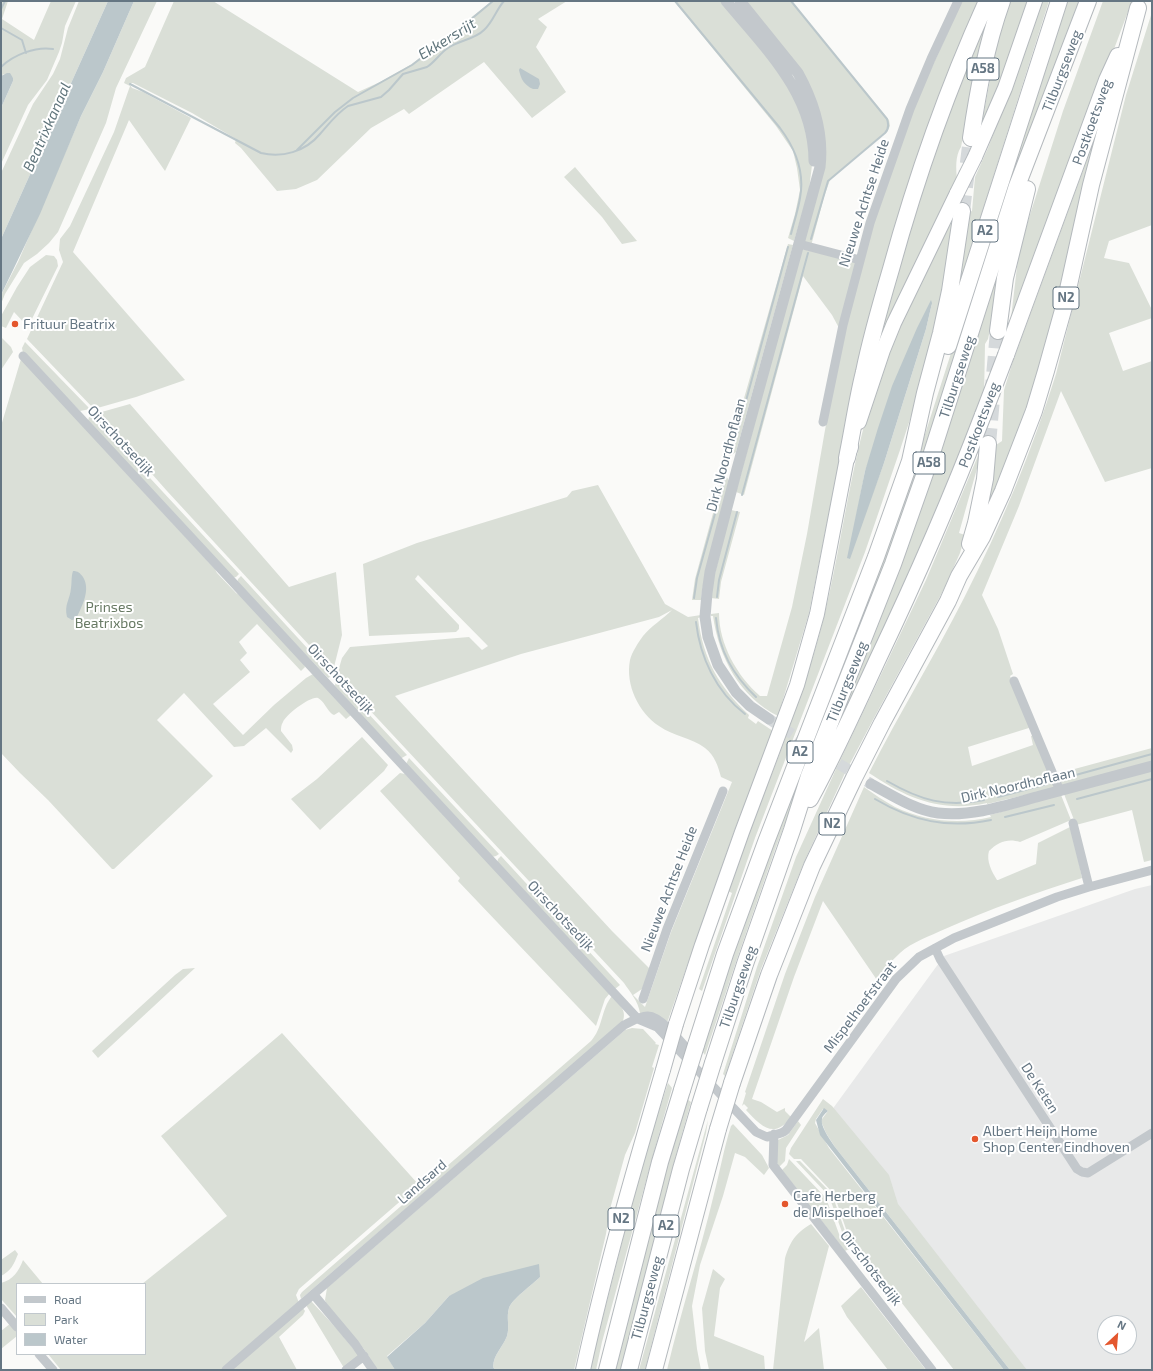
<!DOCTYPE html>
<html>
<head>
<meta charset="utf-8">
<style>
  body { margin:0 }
  #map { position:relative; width:1153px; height:1371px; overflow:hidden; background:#fafaf8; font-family:"Exo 2",sans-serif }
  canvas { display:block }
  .frame { position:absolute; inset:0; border:2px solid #657683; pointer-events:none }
  .legend { position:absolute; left:16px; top:1283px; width:130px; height:72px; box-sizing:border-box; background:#fff; border:1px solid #c1c8cd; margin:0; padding:5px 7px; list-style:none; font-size:12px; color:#657683 }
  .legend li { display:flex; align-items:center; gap:8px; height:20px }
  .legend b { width:20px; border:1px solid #c1c8cd }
  .north { position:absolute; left:1097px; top:1315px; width:40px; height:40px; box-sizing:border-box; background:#fff; border:1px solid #c1c8cd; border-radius:50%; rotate:26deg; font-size:11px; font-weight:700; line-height:16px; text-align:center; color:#657683 }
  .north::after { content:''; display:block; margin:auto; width:14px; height:18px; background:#e4572e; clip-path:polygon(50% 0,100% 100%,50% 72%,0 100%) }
</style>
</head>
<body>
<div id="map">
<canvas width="1153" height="1371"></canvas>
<div class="frame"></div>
<ul class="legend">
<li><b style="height:5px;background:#c3c8cc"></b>Road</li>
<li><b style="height:11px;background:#dadfd7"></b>Park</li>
<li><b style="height:11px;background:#bbc7cb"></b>Water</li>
</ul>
<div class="north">N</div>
</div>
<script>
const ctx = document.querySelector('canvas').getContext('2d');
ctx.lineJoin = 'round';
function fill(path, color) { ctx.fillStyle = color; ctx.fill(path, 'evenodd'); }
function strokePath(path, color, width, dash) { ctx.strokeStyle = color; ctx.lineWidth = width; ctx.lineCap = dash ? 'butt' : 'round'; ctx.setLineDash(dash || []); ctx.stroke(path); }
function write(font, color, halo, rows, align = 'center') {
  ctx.font = font + ' "Exo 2",sans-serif'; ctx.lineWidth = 4; ctx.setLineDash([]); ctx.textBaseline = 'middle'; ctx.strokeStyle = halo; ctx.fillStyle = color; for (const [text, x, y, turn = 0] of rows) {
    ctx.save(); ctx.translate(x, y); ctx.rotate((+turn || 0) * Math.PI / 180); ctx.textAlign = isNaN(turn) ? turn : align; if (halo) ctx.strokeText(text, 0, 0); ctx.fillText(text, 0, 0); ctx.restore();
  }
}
fill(new Path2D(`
  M1152,885V1370H1024L826,1118L944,956L1135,889ZM1105,1323H1129V1347H1105Z`), '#e8e9e9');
fill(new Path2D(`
  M1,1H8L2,19L34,40L51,1H76L65,26L62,43L59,52L47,80L28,105L1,164V108L13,81V78L4,74L1,76Z
  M79,1H108L1,239V173L33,104L53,74L60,59L68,28Z
  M134,1H157L116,88L106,123L58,232L49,243L37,254L24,263L5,294L1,304V295L18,262L81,116L103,72Z
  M174,1H213L358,92L380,82L412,64L492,1H567L538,19L547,27L536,47L566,92L532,118L484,62L409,114L404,109L371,128L317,180L296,189L277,191L241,148L235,143L236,139L192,113L133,83H131L130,85L132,88L143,92L191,118L165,171L129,120L73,252L185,380L136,397L94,409L27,339L63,262L59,250L60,239L70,226L114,132L130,86L124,83L126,78L145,67Z
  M674,1H723L783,75L802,110L812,165L809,190L794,241L788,238L795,214L800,190L797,168L793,151L776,126Z
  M743,1H791L889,120L890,126L887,132L843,168L830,180L824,197L811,246L804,242L818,192L813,99Z
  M962,1H981L845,432L809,613L778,716C740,697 719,658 713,616H711V614L719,613C719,644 737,676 760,696H767L792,607L807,534L825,430L845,326L872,224L912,111Z
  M995,1L973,84L961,147C955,156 956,169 957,179L866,379L882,317L942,125Z
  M1005,1H1030L1018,40L979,137L993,65L987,63Z
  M1041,1H1049L948,320L966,214L972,211L975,177L988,148L1007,98Z
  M1064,1H1081L961,341L887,562L776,847L737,959L705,1055L702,1051L731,957L918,456Z
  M1103,1H1132L1010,327L1018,258L1028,221L1063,111Z
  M1152,12V225L1109,241L1104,258L1129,263L1152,310V318L1109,333L1123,371L1152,361V468L1105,482L1061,391L1019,506L982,595L998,629L1013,674L1010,676L1032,727L968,747L972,766L1033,745L1031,736L1035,735L1055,788L987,804V803C941,813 906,798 869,773C899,714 934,657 964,598C1001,526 1032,451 1056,374L1126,95Z
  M1096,135L1098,136L1042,371L986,513L996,445L1002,441L1004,390L1013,361Z
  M575,167L637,241L622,244L602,217L564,177Z
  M954,217L943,289L919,392L900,450L865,552L755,838L702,991L699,989L732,893L728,891C760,800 800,711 824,617C843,539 851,459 877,382C896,324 926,270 954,217ZM932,303L926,329L884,463L848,559L865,471Z
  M1012,226L988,339L985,344L984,398L912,573L833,739Z
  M788,244L793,245L736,452L730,456H721L729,451Z
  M802,249L854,261L857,264L839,328L832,315L803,276L744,495L736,492Z
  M46,255L54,256L57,260L58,266L28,327L14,312L6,328L1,326V316L17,287L30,267Z
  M1,337L11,347L13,352L1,370Z
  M25,342L90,409L80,411L23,353L22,348Z
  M21,359L215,569L217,573L236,593L241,596L304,664L305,667L301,671L257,624L239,642L247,653L240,660L250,672L213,704L243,735L274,705L306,678L313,674L351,715L346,719L339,712L334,715L332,714C327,710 324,701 318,698C310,696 286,715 283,722C281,725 281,728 281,731L292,745L293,750L291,753L266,728L244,746L234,747L184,693L157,720L213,776L114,869H112L48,800L20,773L1,753V426Z
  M130,404L289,587L336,572L342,635L333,671L167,491L98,413Z
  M94,413L150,478L239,574L236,577L232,578L88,421L89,417Z
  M980,451L978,465L959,533L965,535L960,553L944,589L874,718L845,773L805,860L761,969L725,1076L723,1074L757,967L796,857L836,769L926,580Z
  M724,473L730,482L702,590L701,600H692L695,579Z
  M598,485L665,604L688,617L701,615V617L698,618C703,659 719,687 749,715L748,718L756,724L758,721L773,731L735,829L667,1023L647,1013H640C638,1001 630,992 624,983L337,675L342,658L350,647L469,637L482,650L488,646L418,575L415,579L459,625V629L456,632L369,636L363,564L417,543L567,497L572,491ZM672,610C663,619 651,626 643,636C638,643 632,652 630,660C625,685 639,713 659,726C673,736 692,738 705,748C715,756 718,766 721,777L732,782L671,932L645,1007L633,995L642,989L650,969L612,931L395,696L521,654L659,617Z
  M731,510L740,512L721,582L719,599L711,598V589Z
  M241,576L331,674L330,677L328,678L237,583L238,579Z
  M336,679L407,755L400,759L335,686Z
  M362,737L388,765L384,771L320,830L291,799L317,779Z
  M1152,748V762L1063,786L1060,784L1056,774Z
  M409,758L499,854L496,856L492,857L406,764Z
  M1152,771V860L1144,862L1132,810L1076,825L1064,794Z
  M400,773L405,774L610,993L605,999L596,1026L458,881L460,878L380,791Z
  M864,787C874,794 884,801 895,807C924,821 959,825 991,817L990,815L1061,795L1071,820L1020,842C1008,838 998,842 989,851C986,861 992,872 997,880H998L1036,864L1038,843L1072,826L1082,878C1035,893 990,909 945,929C930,936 912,942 900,953C890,962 883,971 879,983L823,901L794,977L752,1099L761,1102L777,1112L785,1108V1111L791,1117C774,1140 761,1126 746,1110L748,1108L744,1104L742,1106L746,1093L745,1092L785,974L815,897Z
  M501,856L620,985L615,989L497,863L498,859Z
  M195,968L98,1058L92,1051L93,1050L175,975L183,969Z
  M612,996C619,1004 627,1010 623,1021L301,1299L300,1295L302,1292L591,1041C603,1028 601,1009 612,996Z
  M632,1028L643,1029L656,1043L655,1044L659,1045L652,1067L654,1068L635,1133L625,1155L610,1209L606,1234L574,1370H495L493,1367C494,1353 502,1349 507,1336C510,1327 506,1317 509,1308C511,1300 533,1284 540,1277L449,1296L425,1323L387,1356L395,1370H376L364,1349L326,1303L325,1300L327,1288L625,1030Z
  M282,1033L419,1185L299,1289L296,1295L299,1303L221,1370H61L48,1354H145V1284H142L227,1216L161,1136Z
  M668,1083L672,1088L652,1159L602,1342L596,1370H590L597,1340L644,1156Z
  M687,1099L691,1102L673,1166L621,1370H614L667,1165Z
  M823,1099L832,1106L889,1175L898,1204L1027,1370H1010L835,1147L826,1133L821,1121L822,1119L828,1111L823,1109L816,1119L815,1123L829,1148L1004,1370H954L852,1239L847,1232L834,1194L801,1159H794L789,1154L791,1148Z
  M708,1120L706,1133L645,1370H639Z
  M798,1121L801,1125L786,1148L785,1161L779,1167L775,1159L778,1140L788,1135Z
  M733,1124L762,1155L769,1168L764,1175L745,1157L735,1153L723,1196L700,1265L692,1306L697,1349L701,1370H667C681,1311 700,1253 714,1194C720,1171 724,1148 731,1126Z
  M789,1159L826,1198L839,1234L849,1249L845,1251L782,1170L787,1165Z
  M796,1161H800L832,1194L845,1231L854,1245L851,1247L842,1232L829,1196Z
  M811,1224L829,1246L804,1342L819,1328L824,1370H773L785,1258C791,1240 795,1234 811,1224Z
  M15,1250L18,1254C14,1264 11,1271 1,1276V1260Z
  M23,1260L43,1284H17V1317L1,1299V1283C13,1280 19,1271 23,1260Z
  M713,1269L725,1279L720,1288L714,1336L764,1356L765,1370H709L705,1351L702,1308Z
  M861,1287L926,1370H888L847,1317L841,1306Z
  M311,1301L338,1330L360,1357L344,1368L306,1305Z
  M303,1308L305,1311L303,1315L279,1337L297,1370H232Z
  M11,1323L17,1331V1336L1,1349V1331Z`), '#dadfd7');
fill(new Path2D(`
  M108,1H134L103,72L81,116L40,214L1,295V239Z
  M520,68L539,79L540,84L538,89H533C524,85 521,79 519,70Z
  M7,73H10L13,78V81L1,108V76Z
  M931,300L932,303L926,329L884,463L850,559L847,558L865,471L878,428L892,386L917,328Z
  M73,571C78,571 80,573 83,577C91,590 82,606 76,619L72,620L67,617C64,604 70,600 71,588C72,582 71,577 73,571Z
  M824,1108L828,1111C826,1113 822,1116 822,1119C820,1126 831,1141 835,1147L1010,1370H1004L820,1135L816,1120Z
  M539,1264L540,1277C533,1284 511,1300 509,1308C506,1317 510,1327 507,1336C502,1349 494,1353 493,1367L495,1370H395L387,1357L425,1323L449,1296L483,1278Z`), '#bbc7cb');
strokePath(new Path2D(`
  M675,1L780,128C795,148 805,172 800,198C798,210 794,222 791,234
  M791,1L887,119C889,125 889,129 885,133L828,181L811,239
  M1,9L5,1
  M1,28L22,40L26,53
  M458,30L493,1
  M1,67C13,55 36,46 53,49
  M130,84L261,153C282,158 305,152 320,134C329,124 336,114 348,106L381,97L389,90L403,74L427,67C435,62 440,53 448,48C459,40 474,40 484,30C493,22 496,10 504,1
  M297,150L335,112L353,98L412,65L454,33
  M32,158L38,161
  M732,452L788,247
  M742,495L808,253
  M717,597L719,580L737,512
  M694,598L697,578L725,478
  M716,618C719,651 733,675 756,697
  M696,622C700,657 716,692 745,714
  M1072,776L1152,754
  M887,781C920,800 946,808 984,800
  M998,797L1047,784
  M875,799C912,821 948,829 991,820
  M1077,799L1152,779
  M1005,817L1054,805`), '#bbc7cb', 2);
strokePath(new Path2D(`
  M769,719L809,745
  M825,755L871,784`), '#d5d9db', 11, [11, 5.5]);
strokePath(new Path2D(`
  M962,211L971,138
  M988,444L998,331`), '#d5d9db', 16, [16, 8]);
const trunk = new Path2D(`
  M975,157L1005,88L1035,1
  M859,422L883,350L894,323L957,193
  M676,1024L702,945L742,832L797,685L817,614L847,458L851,447
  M583,1370C605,1269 634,1169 663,1070`);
const motorway = new Path2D(`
  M971,138C978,91 986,46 1002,1
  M998,331L1005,278L1027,189
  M948,346L1059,1
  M1006,355L1107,80L1118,56
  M847,458C853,429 857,400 864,372C871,337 881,303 891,269C916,178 948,87 987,1
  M970,544L976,523L985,479L988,444
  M810,799C834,755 855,709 876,663C915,581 951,499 983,415
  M696,1045L725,954L766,842L876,557L910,461L925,393L941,333L950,291L962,211
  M713,1063L745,964L792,830L809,776L893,564L930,459L1017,186L1088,1
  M732,1083L769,975L812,866L854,778L882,723L948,601L959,576L982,537L1003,491L1034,411L1046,371L1065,303L1091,185L1138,8
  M607,1370L660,1162L682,1090
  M629,1370L681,1169L699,1108
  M654,1370L718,1129`);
strokePath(trunk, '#b4b9bd', 16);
strokePath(motorway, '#b4b9bd', 18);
strokePath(new Path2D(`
  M799,244L860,260
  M23,356L638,1019L657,1027L756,1132L767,1137C774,1134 781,1135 786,1130L896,979L919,957L954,938L1057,897L1089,887L1152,870
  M823,422L843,325L870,223L910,109L931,59L958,1
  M1014,681L1060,791
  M1073,823L1089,887
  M935,948L940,959L1077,1169L1082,1172L1088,1173L1152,1133
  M643,999L667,929L723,791
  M774,1134L773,1165L932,1370
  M314,1295L355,1344L373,1370
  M1,1308L17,1327
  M39,1354L53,1370
  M226,1370L624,1025C630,1022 642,1015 648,1016C662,1016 685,1047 695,1058
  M346,1370L364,1356`), '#c3c8cc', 9);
strokePath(new Path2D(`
  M726,1C766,49 814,94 814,161
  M740,1L798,73C814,102 824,133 820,167L737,469L710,572L707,593L705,617L708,637L718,665L736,692L750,706L769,719
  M871,784C892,795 914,810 938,813C972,817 1007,805 1040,796C1077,786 1115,776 1152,766`), '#c3c8cc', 11);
strokePath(trunk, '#fff', 14);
strokePath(motorway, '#fff', 16);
const trunkBridge = new Path2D(`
  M957,193L975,157
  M663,1070L676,1024`);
const motorwayBridge = new Path2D(`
  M983,415L1006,355
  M682,1090L696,1045
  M699,1108L713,1063
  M718,1129L732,1083`);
strokePath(trunkBridge, '#b4b9bd', 16, []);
strokePath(motorwayBridge, '#b4b9bd', 18, []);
strokePath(trunkBridge, '#fff', 14);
strokePath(motorwayBridge, '#fff', 16);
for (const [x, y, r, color] of [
  [15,324,4,"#e4572e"],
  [975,1139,4,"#e4572e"],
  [785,1204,4,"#e4572e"]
]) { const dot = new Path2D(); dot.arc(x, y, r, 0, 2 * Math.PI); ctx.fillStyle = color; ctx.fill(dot); strokePath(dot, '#fff', 1.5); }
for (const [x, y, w] of [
  [983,69,32],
  [985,231,26],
  [1066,298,26],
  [929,463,32],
  [800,752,26],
  [832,824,26],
  [621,1219,26],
  [666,1226,26]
]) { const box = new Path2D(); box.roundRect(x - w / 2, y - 11, w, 22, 3); ctx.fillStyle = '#fff'; ctx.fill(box); strokePath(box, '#657683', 1); }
write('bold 13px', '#657683', null, [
  ["A58",983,69],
  ["A2",985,231],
  ["N2",1066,298],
  ["A58",929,463],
  ["A2",800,752],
  ["N2",832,824],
  ["N2",621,1219],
  ["A2",666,1226]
]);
write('14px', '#657683', '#fff', [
  ["Tilburgseweg",1062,71,-69],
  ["Postkoetsweg",1092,122,-70],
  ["Nieuwe Achtse Heide",864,203,-72],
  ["Tilburgseweg",957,377,-72],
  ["Postkoetsweg",979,425,-69],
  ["Oirschotsedijk",121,441,47],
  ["Dirk Noordhoflaan",726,455,-75],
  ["Oirschotsedijk",341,679,47],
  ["Tilburgseweg",847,682,-68],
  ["Dirk Noordhoflaan",1018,785,-13],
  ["Nieuwe Achtse Heide",669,889,-69],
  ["Oirschotsedijk",561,916,47],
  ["Tilburgseweg",738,987,-71],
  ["Mispelhoefstraat",860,1007,-53],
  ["De Keten",1040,1088,57],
  ["Landsard",422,1182,-41],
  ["Oirschotsedijk",871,1268,52],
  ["Tilburgseweg",647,1298,-75]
]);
write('14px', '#657683', '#fff', [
  ["Frituur Beatrix",23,324],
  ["Albert Heijn Home",983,1131],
  ["Shop Center Eindhoven",983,1147],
  ["Cafe Herberg",793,1196],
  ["de Mispelhoef",793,1212]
], 'left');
write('14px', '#687a64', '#fff', [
  ["Prinses",109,607],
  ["Beatrixbos",109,623]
]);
write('italic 15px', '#60757c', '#fff', [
  ["Ekkersrijt",447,39,-32],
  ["Beatrixkanaal",47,127,-66]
]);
</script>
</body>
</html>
